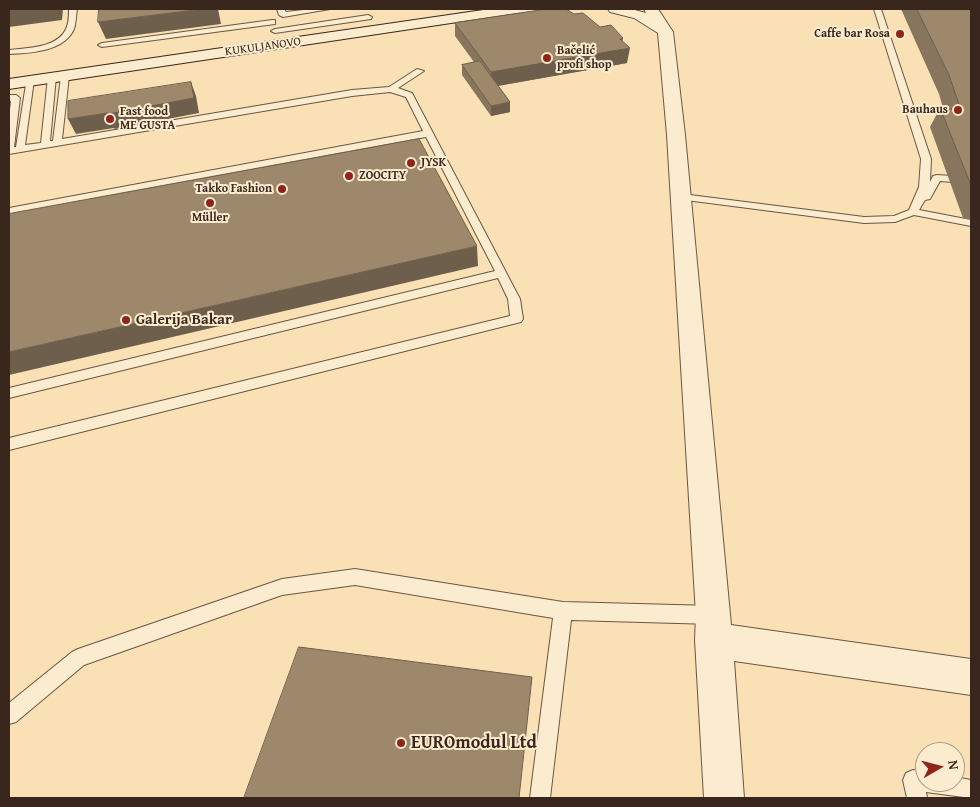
<!DOCTYPE html>
<html>
<head>
<meta charset="utf-8">
<style>
  body { margin:0 }
  #map { position:relative; width:980px; height:807px; overflow:hidden; background:#fae1b5; font-family:"Gentium Book Plus",serif }
  canvas { display:block }
  .frame { position:absolute; inset:0; border:10px solid #39271d; pointer-events:none }
  .north { position:absolute; left:915px; top:742px; width:50px; height:50px; box-sizing:border-box; background:#fceccf; border:1px solid #ae9d88; border-radius:50%; rotate:82deg; font-size:14px; font-weight:700; line-height:20px; text-align:center; color:#39271d }
  .north::after { content:''; display:block; margin:auto; width:18px; height:22px; background:#8f2418; clip-path:polygon(50% 0,100% 100%,50% 72%,0 100%) }
</style>
</head>
<body>
<div id="map">
<canvas width="980" height="807"></canvas>
<div class="frame"></div>
<div class="north">N</div>
</div>
<script>
const ctx = document.querySelector('canvas').getContext('2d');
ctx.lineJoin = 'round';
function strokePath(path, color, width, dash) { ctx.strokeStyle = color; ctx.lineWidth = width; ctx.lineCap = dash ? 'butt' : 'round'; ctx.setLineDash(dash || []); ctx.stroke(path); }
function fill(path, color) { ctx.fillStyle = color; ctx.fill(path, 'evenodd'); }
function write(font, color, halo, rows, align = 'center') {
  ctx.font = font + ' "Gentium Book Plus",serif'; ctx.lineWidth = 4; ctx.setLineDash([]); ctx.textBaseline = 'middle'; ctx.strokeStyle = halo; ctx.fillStyle = color; for (const [text, x, y, turn = 0] of rows) {
    ctx.save(); ctx.translate(x, y); ctx.rotate((+turn || 0) * Math.PI / 180); ctx.textAlign = isNaN(turn) ? turn : align; if (halo) ctx.strokeText(text, 0, 0); ctx.fillText(text, 0, 0); ctx.restore();
  }
}
const lane = new Path2D(`
  M69,9H77C76,15 76,23 74,29C64,52 29,53 9,54V50C26,48 58,48 66,29C69,23 69,15 69,9Z
  M277,9H284L286,12L312,9H330L283,17L279,15Z
  M874,9H881L931,159L930,182L933,176L937,175L966,177L971,180L966,183L940,181L930,199L925,200L919,210L971,220V226L914,215L895,222L864,223L678,199L677,197L678,195L682,194L864,217L894,216L909,210L919,187L921,159Z
  M368,15L372,17L371,19L275,33L271,31L275,29Z
  M272,20H275V24L102,47L98,45L102,43Z
  M417,69L424,71L398,88L412,93L520,299L523,319L521,322L9,450V438L510,316L508,299L498,278L9,398V388L495,271L426,137L9,214V208L423,131L406,97L390,92L352,96L9,154V118L11,101H9V95H16L20,98L14,147H16L27,78L34,80L25,145L41,143L48,77L52,75L56,77L50,141H53L61,76L65,74L69,76L62,139L352,90L389,87Z
  M355,569L563,602L713,606L719,609L722,615L719,621L713,624L571,620L550,798H530L553,618L355,585L282,595L84,665L16,722L9,724V703L72,652L78,649L282,579Z
  M913,770L925,772V782H955V777L971,780V798L926,792L927,798H907L903,780L906,773Z`);
const street = new Path2D(`
  M608,9H631L646,13L644,9H658L673,32L685,135L731,625L971,659V695L734,661L744,798H704L695,640L696,615L667,135L658,33L634,18L610,12Z`);
const secondary = new Path2D(`
  M490,9H551L549,12L518,13L9,89V79Z`);
strokePath(lane, '#695643', 2);
strokePath(street, '#695643', 2);
strokePath(secondary, '#39271d', 2);
fill(lane, '#fceccf');
fill(street, '#fceccf');
fill(secondary, '#fceccf');
fill(new Path2D(`
  M901,9H971V219L963,218L930,127L940,108H943L939,94Z
  M574,14L600,27L622,41L627,63L498,86L510,102V112L491,116L462,75V65L474,62L455,36V23Z`), '#87755d');
fill(new Path2D(`
  M9,9H63L62,20L9,27Z
  M203,9H218L221,24L106,39L98,22Z
  M623,38L621,50L630,48L627,63L491,87V72Z
  M191,82L196,96L199,113L115,129L114,128L76,134L68,119Z
  M510,102V112L491,116V106Z
  M477,246L478,266L9,375V352Z`), '#6e5f4c');
const building = new Path2D(`
  M99,9H203L98,22Z
  M547,9H566L574,14L583,13L600,27L611,25L623,38L620,39L630,48L491,72L455,23Z
  M917,9H971V185L940,108L961,110L949,75Z
  M480,61L510,102L491,106L462,65Z
  M191,82L194,98L108,114V113L68,119V101Z
  M419,139L477,246L9,352V214Z
  M299,647L532,677L519,798H244Z`);
fill(building, '#9d886c');
strokePath(building, '#6e5f4c', 1);
for (const [x, y, r, color] of [
  [900,34,5,"#8f2418"],
  [547,58,5,"#8f2418"],
  [958,110,5,"#8f2418"],
  [110,119,5,"#8f2418"],
  [411,163,5,"#8f2418"],
  [349,176,5,"#8f2418"],
  [282,189,5,"#8f2418"],
  [210,203,5,"#8f2418"],
  [126,320,5,"#8f2418"],
  [401,743,5,"#8f2418"]
]) { const dot = new Path2D(); dot.arc(x, y, r, 0, 2 * Math.PI); ctx.fillStyle = color; ctx.fill(dot); strokePath(dot, '#fceccf', 2); }
write('bold 12px', '#39271d', '#fceccf', [
  ["Caffe bar Rosa",890,34,"right"],
  ["Bačelić",557,51],
  ["profi shop",557,65],
  ["Bauhaus",948,110,"right"],
  ["Fast food",120,112],
  ["ME GUSTA",120,126],
  ["JYSK",421,163],
  ["ZOOCITY",359,176],
  ["Takko Fashion",272,189,"right"],
  ["Müller",210,218,"center"]
], 'left');
write('12px', '#39271d', '#fceccf', [
  ["KUKULJANOVO",263,47,-8]
]);
write('bold 15px', '#39271d', '#fceccf', [
  ["Galerija Bakar",136,320]
], 'left');
write('bold 18px', '#39271d', '#fceccf', [
  ["EUROmodul Ltd",411,743]
], 'left');
</script>
</body>
</html>
